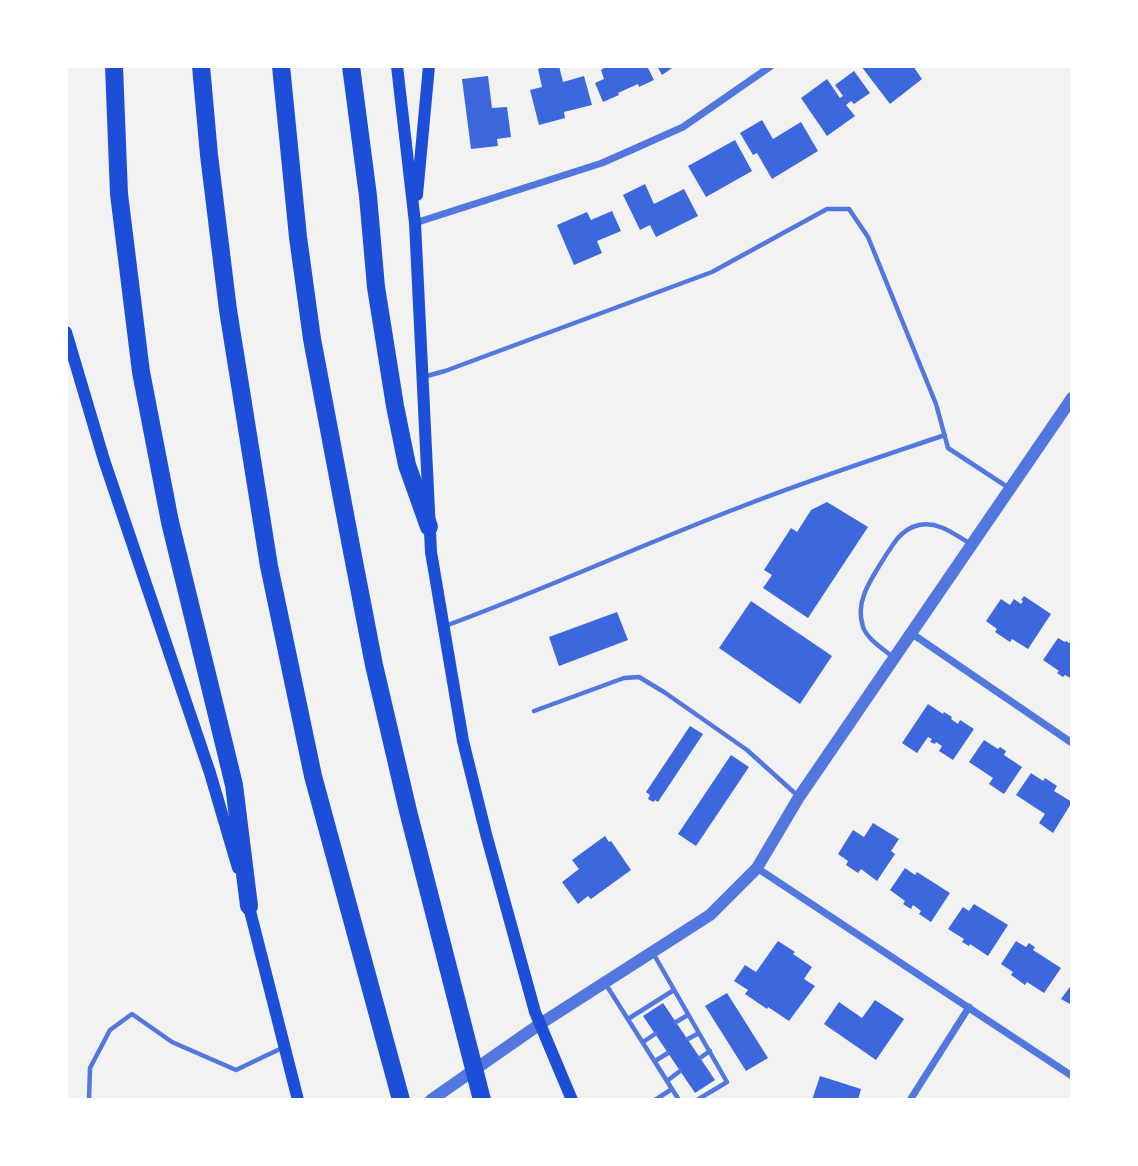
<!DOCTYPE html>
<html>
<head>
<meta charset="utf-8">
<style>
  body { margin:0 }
  #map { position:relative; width:1138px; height:1166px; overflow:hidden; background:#f2f2f2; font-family:"Fira Sans",sans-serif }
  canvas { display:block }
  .frame { position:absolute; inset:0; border:68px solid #fff; pointer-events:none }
</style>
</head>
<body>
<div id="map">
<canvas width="1138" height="1166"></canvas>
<div class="frame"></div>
</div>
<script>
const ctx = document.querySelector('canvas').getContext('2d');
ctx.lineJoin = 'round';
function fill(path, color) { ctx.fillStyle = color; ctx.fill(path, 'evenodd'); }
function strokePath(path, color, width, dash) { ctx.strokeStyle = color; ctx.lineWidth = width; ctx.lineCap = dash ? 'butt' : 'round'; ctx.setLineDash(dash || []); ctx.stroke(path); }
fill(new Path2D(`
  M546,66H559L563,82L584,76L592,105L564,112L565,118L539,125L530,90L542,87L538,69Z
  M607,66H647L654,80L639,87L638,84L618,93L619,95L603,102L595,83L604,79L601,70Z
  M657,66H675L662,75Z
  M861,66H913L922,79L890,104Z
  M854,71L870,93L854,104L851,101L846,105L855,116L827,136L801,98L827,79L840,98L843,96L835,85Z
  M488,76L492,108L507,107L511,137L497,139L498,146L471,149L462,79Z
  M762,120L773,139L801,122L818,151L772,179L757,153L753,155L740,133Z
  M735,140L752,171L706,197L688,166Z
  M645,184L654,204L684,189L698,216L656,237L650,225L640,230L623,195Z
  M612,211L621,231L597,241L602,253L574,265L557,225L587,212L591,220Z
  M827,502L868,527L808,618L763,588L772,575L764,570L791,528L797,532L811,510Z
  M1024,596L1051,614L1028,649L1012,639L1010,642L995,632L997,629L986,621L1001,599L1010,605L1014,599L1021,604L1023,601L1021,600Z
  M751,601L832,656L800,704L719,648Z
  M617,612L628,640L559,666L549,637Z
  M1058,638L1065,642L1066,641L1069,643L1072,640V679L1065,675L1063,677L1057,673L1059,671L1043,660Z
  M928,704L943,714L944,712L952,717L951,719L958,724L960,720L974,729L953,760L939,751L942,746L936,742L935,744L930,742L932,739L928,737L917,753L902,743Z
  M690,726L703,734L658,802L655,800L653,802L648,799L650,795L646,792Z
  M984,740L998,749L1000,747L1006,751L1004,755L1022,767L1004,794L989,784L993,778L969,762Z
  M731,755L749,767L696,846L678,834Z
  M1031,773L1043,781L1045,778L1057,786L1054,791L1072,802L1053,833L1039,823L1045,814L1016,795Z
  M873,823L899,839L891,851L895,854L877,881L861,869L858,873L846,865L848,861L838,854L853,830L864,837Z
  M605,836L609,842L611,841L631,870L591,899L588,896L578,904L562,882L579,869L572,860Z
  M905,868L915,875L917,872L950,893L931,922L919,914L921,911L913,905L911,909L903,904L905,901L890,890Z
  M974,904L1008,925L988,956L970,944L969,946L962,942L964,939L948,929L963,907L969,911Z
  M778,941L795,952L793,954L812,967L804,979L815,986L789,1021L768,1007L767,1009L745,994L748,990L734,981L745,965L756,972Z
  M1016,941L1026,947L1029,943L1035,947L1033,950L1061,968L1044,993L1027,982L1025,985L1011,975L1013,972L1001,964Z
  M1072,984V1005L1061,999Z
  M727,993L768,1058L746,1071L705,1006Z
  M875,1000L904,1019L876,1060L824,1024L839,1002L862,1018Z
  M663,1003L715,1080L695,1093L643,1016Z
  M820,1076L861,1089L858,1100H812Z`), '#3d67dc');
strokePath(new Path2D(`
  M423,377L445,371L712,272L827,209H849L868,237L936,404L948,448L1009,488
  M445,626C546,589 643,544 743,506C809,480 877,458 945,435
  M893,657C883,649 868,640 863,627C860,617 860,605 864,595C868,582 889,550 897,539C903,532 910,527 919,525C938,521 954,534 969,543
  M534,711L624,678L639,677L664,692L747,750L798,796
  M653,953L727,1082L697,1100
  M605,983L672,1089L655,1100
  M628,1019L674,990
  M676,1022L688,1015
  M688,1039L699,1033
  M643,1042L655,1034
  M700,1058L710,1051
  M655,1061L668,1053
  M667,1081L680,1071
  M672,1089L679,1100
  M89,1100L90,1068L110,1030L132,1014L172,1042L236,1070L282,1048`), '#5277de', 4.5);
strokePath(new Path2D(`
  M415,223L602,163L636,148L683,127L771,66
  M911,633L1072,743
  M757,868L1072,1076
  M910,1100L969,1007`), '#5277de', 7);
strokePath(new Path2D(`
  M431,1100L540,1024L710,915L757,868L799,797L1072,398`), '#5277de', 12);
strokePath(new Path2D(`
  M397,66L415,223L431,552L463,741L486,834L535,1012L572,1100
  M417,195L429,66
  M66,332L104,460L210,773L238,868
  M247,899L298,1100`), '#1d4ed8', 12);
strokePath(new Path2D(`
  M114,66L119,194L141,372L170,522L234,785L249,906
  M201,66L209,155L228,310L269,566L313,776L401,1100
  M281,66L298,237L312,339L351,546L374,665L408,811L482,1100
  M351,66L368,196L376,287L395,406L407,465L429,527`), '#1d4ed8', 18);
</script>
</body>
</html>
